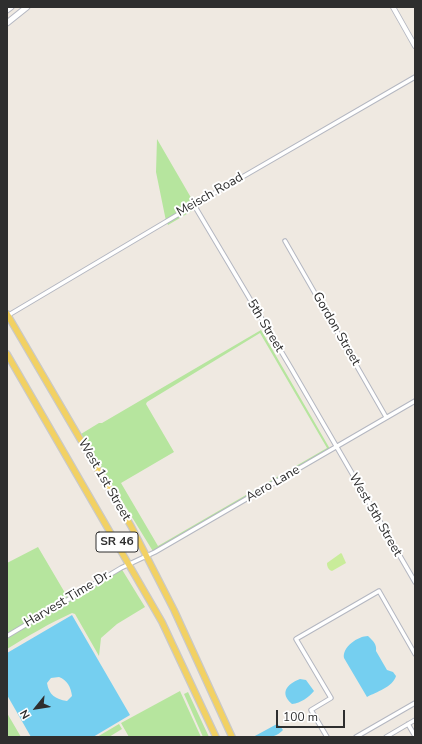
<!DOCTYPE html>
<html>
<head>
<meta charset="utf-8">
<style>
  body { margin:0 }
  #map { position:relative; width:422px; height:744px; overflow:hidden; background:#efe9e1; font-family:"Nunito Sans",sans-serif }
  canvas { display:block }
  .frame { position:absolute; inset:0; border:8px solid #2e2e2e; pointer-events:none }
  .north { position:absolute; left:16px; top:688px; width:40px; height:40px; -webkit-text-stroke:3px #fff; paint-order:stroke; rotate:240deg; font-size:11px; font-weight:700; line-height:16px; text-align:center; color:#2e2e2e }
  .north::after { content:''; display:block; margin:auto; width:14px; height:18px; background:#2e2e2e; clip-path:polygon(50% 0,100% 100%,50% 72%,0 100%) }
  .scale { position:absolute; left:276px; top:710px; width:69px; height:18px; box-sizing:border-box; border:2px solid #2e2e2e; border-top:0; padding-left:5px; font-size:12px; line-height:14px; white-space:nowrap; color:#2e2e2e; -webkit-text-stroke:3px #fff; paint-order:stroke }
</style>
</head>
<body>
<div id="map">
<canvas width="422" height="744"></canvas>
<div class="frame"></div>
<div class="north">N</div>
<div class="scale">100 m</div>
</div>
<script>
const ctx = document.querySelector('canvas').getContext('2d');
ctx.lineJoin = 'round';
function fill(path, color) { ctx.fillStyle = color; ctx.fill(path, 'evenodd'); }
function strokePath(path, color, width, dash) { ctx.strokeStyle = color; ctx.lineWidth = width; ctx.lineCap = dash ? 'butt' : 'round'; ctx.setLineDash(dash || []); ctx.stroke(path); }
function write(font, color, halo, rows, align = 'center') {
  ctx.font = font + ' "Nunito Sans",sans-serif'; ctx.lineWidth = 4; ctx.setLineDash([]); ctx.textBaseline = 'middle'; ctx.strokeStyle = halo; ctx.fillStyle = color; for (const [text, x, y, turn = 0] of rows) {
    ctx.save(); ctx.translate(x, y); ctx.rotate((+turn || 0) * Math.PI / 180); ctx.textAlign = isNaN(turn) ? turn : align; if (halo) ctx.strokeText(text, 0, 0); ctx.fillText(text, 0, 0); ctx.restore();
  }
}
fill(new Path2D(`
  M157,139L197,208L168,225L166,221L156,172Z
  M261,330L330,449L154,553L81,434L99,423H102ZM260,333L327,448L158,546L121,483L174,452L146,404L147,402Z
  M38,547L68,598L121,568L145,607L117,624L101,638L99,656L75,614L72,613C50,623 28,636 7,649V563Z
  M180,691L201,737H129L121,723Z
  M188,692L209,737H203L184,694Z
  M7,713L21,737H7Z
  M119,724L122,729L109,737H97Z`), '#b6e59e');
fill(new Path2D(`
  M341,553L342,554L346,563L332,571C328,570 327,566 327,563Z`), '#c9ec9a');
fill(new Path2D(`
  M72,615L130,715L93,737H31L7,695V653ZM59,677C67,680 71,687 72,696L67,701C55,699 49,695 47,683L51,678Z
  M368,636C373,641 377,644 376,651L387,670L393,672L396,676C393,687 376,692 367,697L344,658C342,647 358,636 368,636Z
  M300,679L306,680L314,691C309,697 301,703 292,704C279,693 287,684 300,679Z
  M277,724L280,726L283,730C275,739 265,737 253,737Z`), '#75cff0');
const minor = new Path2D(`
  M194,205L291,368L415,582
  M285,241L386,417
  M7,316L194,205L415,77
  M7,636L121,568L155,552L415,401
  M408,724L415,736
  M327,737L311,710L331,698L296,639L379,591L415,654
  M356,737L415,703
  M386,737L415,720`);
const tertiary = new Path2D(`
  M393,7L415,46`);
const secondary = new Path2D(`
  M7,10L11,7
  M7,23L27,7`);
const primary = new Path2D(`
  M7,314L131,526L174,610L232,737
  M7,354L162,622L216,737`);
strokePath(minor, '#b4b7c1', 5.5);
strokePath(tertiary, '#b4b7c1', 6);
strokePath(secondary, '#b4b7c1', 7);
strokePath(primary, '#c9c9c9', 8);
strokePath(minor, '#fff', 3.5);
strokePath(tertiary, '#fff', 4.5);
strokePath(secondary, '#fff', 5);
strokePath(primary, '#f2d163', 5.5);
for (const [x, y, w] of [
  [117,542,42]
]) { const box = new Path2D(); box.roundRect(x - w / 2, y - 10, w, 20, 3); ctx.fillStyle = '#fff'; ctx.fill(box); strokePath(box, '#2e2e2e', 1); }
write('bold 12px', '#2e2e2e', null, [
  ["SR 46",117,542]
]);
write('13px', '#2e2e2e', '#fff', [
  ["Meisch Road",210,195,-30],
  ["5th Street",265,326,59],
  ["Gordon Street",336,329,60],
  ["West 1st Street",104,480,60],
  ["Aero Lane",273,484,-30],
  ["West 5th Street",375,515,60],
  ["Harvest Time Dr.",68,599,-31]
]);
</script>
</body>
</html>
